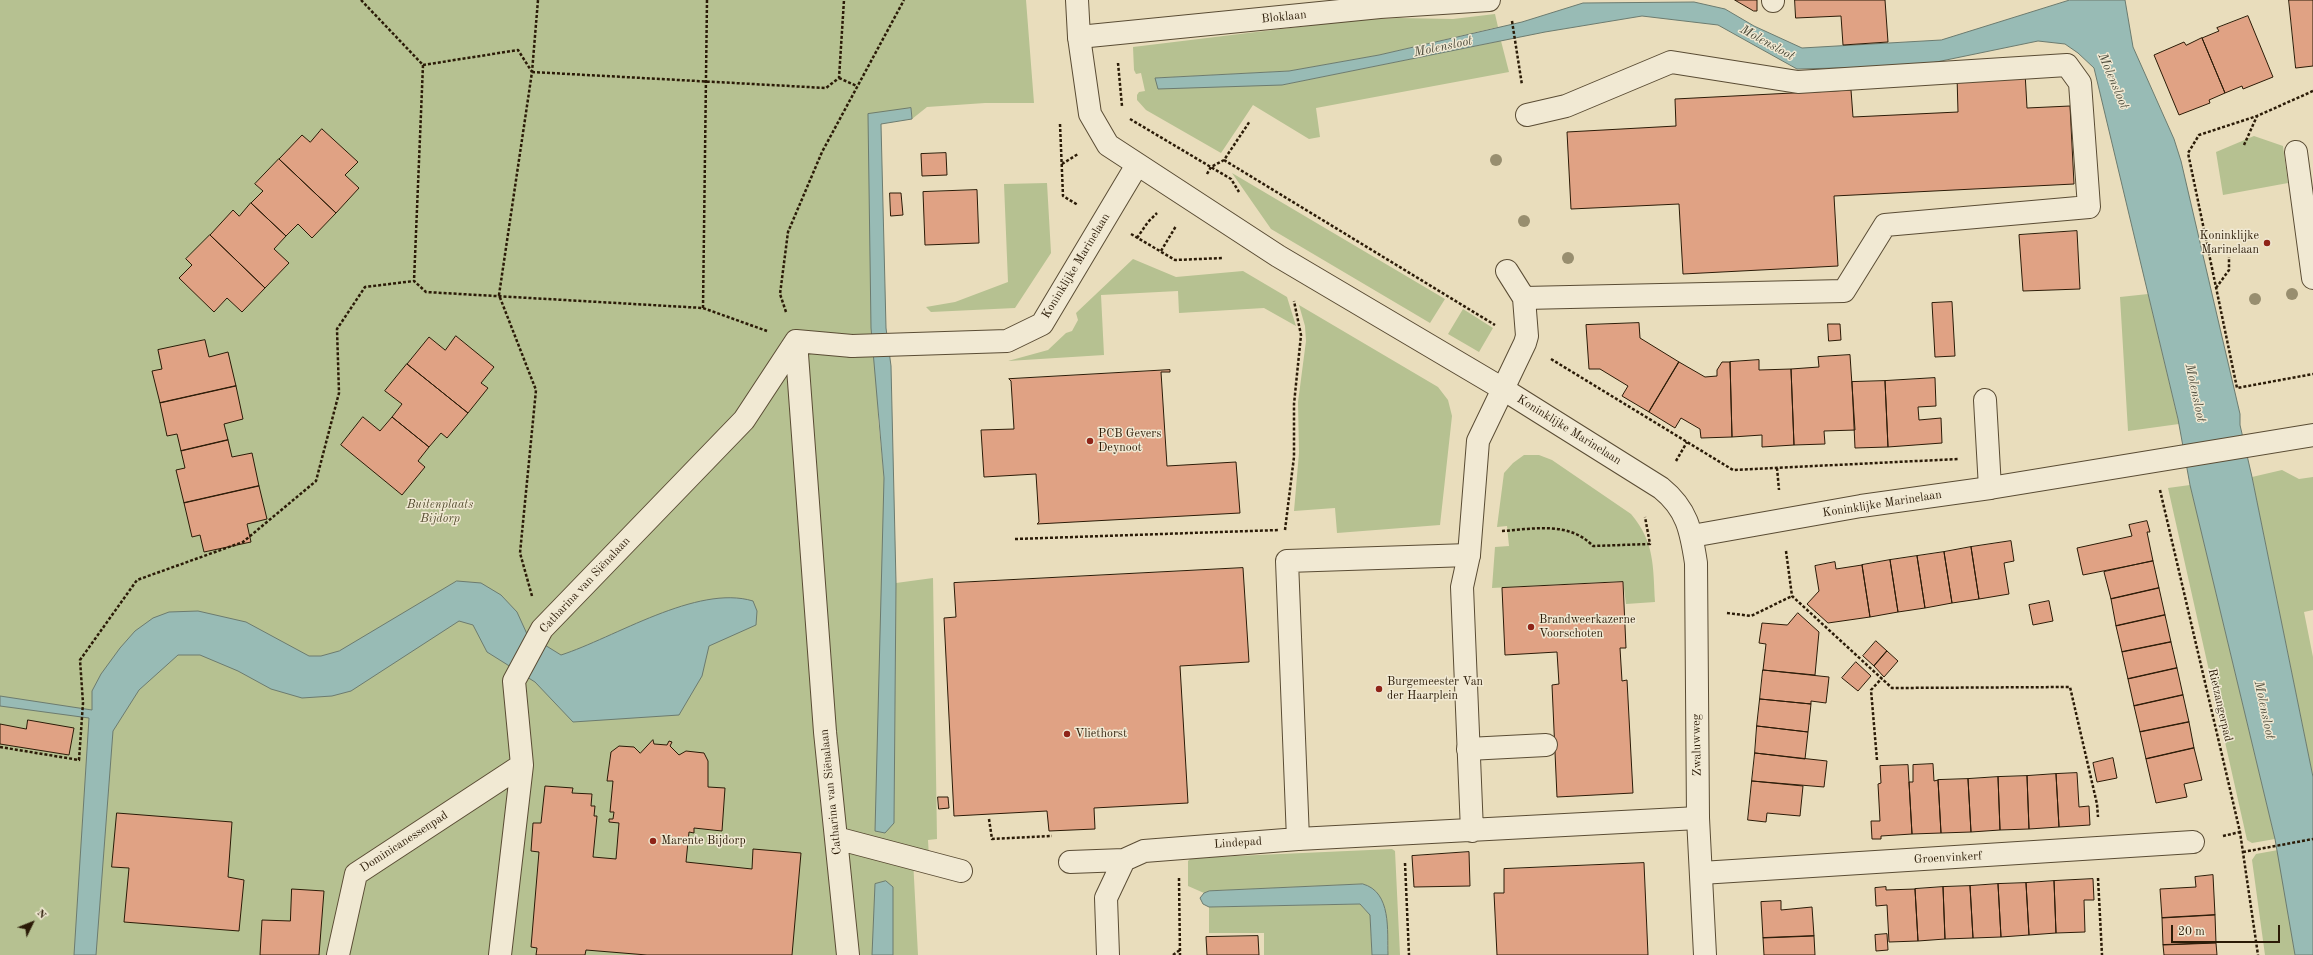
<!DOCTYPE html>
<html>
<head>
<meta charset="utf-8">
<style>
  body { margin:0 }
  #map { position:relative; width:2313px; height:955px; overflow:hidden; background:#e9ddbc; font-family:"Old Standard TT",serif }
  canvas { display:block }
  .north { position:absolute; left:12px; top:903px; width:40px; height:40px; -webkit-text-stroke:3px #f1e9d3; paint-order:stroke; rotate:47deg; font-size:11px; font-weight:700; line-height:16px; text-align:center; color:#2b1b07 }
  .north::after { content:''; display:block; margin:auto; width:14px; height:18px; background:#2b1b07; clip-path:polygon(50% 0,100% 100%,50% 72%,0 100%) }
  .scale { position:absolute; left:2171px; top:925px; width:109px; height:18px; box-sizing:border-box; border:2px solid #2b1b07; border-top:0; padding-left:5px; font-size:12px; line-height:14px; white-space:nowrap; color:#2b1b07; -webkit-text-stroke:3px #f1e9d3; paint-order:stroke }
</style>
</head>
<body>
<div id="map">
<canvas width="2313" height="955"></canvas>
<div class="north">N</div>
<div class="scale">20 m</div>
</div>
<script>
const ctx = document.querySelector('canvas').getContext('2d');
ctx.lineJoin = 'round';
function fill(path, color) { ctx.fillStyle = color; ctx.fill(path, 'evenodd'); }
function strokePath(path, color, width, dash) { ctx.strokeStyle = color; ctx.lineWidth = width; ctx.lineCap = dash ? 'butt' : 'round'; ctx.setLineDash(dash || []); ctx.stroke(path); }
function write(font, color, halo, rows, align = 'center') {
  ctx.font = font + ' "Old Standard TT",serif'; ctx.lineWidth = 3; ctx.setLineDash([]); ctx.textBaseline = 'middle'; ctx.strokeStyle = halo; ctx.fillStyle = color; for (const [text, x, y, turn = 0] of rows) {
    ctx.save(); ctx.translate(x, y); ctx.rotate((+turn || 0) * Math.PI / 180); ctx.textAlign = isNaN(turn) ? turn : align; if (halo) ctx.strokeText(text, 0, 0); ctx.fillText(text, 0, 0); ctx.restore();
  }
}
fill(new Path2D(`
  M0,0H1026L1034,103H985L927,107L912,119L911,108L876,120L878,417L884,478L894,823L896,583L933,578L937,839L928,840L929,857L913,859L918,955H0Z
  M1495,14L1498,27L1379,55L1289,71L1155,78L1282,85L1501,41L1509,72L1316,108L1320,137L1309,139L1253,105L1221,153L1146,110L1137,100V95L1139,92L1145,91L1141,73L1136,74L1134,70L1133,47L1355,20L1399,18L1453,19Z
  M2254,136L2283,146L2288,183L2223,195L2216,152Z
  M1232,173L1445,299L1430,323L1271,229Z
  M1047,183L1051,253L1015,308L931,312L926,307L955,302L1008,282L1004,184Z
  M1133,259L1176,277L1243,271L1287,297L1296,326L1264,308L1179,313L1178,291L1101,295L1104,355L1008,361L1048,350L1066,333L1072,331L1078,320L1076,313Z
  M2148,294L2179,424L2128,431L2120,297Z
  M1299,305L1438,387L1448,400L1452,416L1440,525L1337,533L1335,508L1294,511L1299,453L1298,402L1306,341L1305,326Z
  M1463,309L1493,328L1479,352L1448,334Z
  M1524,455H1539L1552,460L1631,514C1655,542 1653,567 1655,602L1626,604L1623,581L1492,588L1495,547L1509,546L1507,526L1497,527L1504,473L1513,463Z
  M2282,470L2299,479L2313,477V610L2304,612L2313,657V777L2252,477Z
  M2190,485L2275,839L2252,843L2247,840L2168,488Z
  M1392,849L1395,851L1400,955H1388C1386,931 1392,892 1363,884L1209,891L1204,893L1188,886V861L1191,858Z
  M2278,850L2295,955H2265L2252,860L2256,854Z
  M1360,904L1370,915L1372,955H1264V933H1209V907Z`), '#b6c191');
const water = new Path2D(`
  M2070,0H2125L2133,47L2174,139L2181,161L2240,414V425L2252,477L2313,777V955H2295L2275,839L2190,485L2178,419L2094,68L2078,53L2065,44L2038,41L1917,66L1797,69L1718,25L1642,16L1545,32L1282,85L1158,89L1155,78L1289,71L1379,55L1522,22L1583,3L1694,2L1725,9L1754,26L1802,48L1941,40Z
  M911,108L912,119L881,124L886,328L891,366L896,583L894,823L885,833L875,831L884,478L871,328L868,114Z
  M457,581L481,583L501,595L517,612L527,634L561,655C614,638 697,584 753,601L757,611L756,625L709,646L702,676L679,715L573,722L535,682L487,652L473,625L459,621L351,691L332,696L302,698L271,689L238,671L200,655H178L139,690L113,731L96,955H74L89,718L0,706V696L92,710V691L101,674L120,648L135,631L153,618L169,612L198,611L246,622L309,656H321L339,651Z
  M886,881L893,887V955H872L875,884Z
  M1363,884C1392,892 1387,931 1388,955H1372L1370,915L1360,904L1209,907L1203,904L1200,898L1204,893L1209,891Z`);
fill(water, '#98bbb5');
strokePath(water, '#6c7b6f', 1);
const building = new Path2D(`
  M1735,0H1757V11H1754Z
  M1795,0H1885L1888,42L1843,45L1841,16L1796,18Z
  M2289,0H2313V66L2296,68Z
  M2248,16L2273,77L2243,89L2242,86L2225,93L2202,38L2219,31L2217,28Z
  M2202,38L2225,93L2209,100L2210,103L2179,115L2154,55L2184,42L2186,45Z
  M2025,72L2027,108L2070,106L2074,184L1834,196L1838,266L1683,274L1679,204L1571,209L1567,132L1676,126L1675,99L1851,90L1853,117L1958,112L1957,76Z
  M322,129L358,162L345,175L359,188L336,213L279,159L302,135L310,142Z
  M946,153L947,175L922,176L921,154Z
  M279,159L336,213L312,238L298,224L286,236L251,203L263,191L255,184Z
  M977,190L979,243L925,245L923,192Z
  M890,193H901L903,215L891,216Z
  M251,203L286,236L274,249L289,263L265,288L210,235L233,210L239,216Z
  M2077,231L2080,289L2023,291L2019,235Z
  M210,235L265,288L242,312L227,298L214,312L179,278L192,265L186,259Z
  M1952,302L1955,356L1935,357L1932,303Z
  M1639,323L1640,338L1679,362L1649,412L1622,396L1628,386L1600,369H1589L1586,325Z
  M1828,324H1840L1841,340L1829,341Z
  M456,336L494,367L481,383L488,388L468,413L407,364L429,337L445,350Z
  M205,340L209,357L228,352L236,386L160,403L152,371L162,369L158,350Z
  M1850,355L1855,430L1824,431L1825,444L1794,445L1791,369L1819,367L1818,357Z
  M1759,360V370L1791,369L1794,445L1762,447V435L1732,437L1730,362Z
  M1679,362L1705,377L1717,376V370L1722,362H1730L1732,437L1701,438L1700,429L1681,418L1675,428L1649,412Z
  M407,364L468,413L447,438L441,433L429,447L392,417L402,404L385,391Z
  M1170,370V372H1161L1167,466L1236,462L1240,513L1037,524L1039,522L1036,474L984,477L981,430L1014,429L1011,381L1009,379Z
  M1935,378L1936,406L1918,407L1919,420L1941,418L1942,443L1888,447L1885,381Z
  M1885,381L1888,447L1855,448L1852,382Z
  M236,386L243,419L224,424L228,440L181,451L177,434L167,436L160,403Z
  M363,417L380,431L392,417L429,447L418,461L425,467L402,495L341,445Z
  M228,440L232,457L252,453L259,486L184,503L176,470L185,468L181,451Z
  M259,486L267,519L247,524L251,542L204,552L200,535L192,537L184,503Z
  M2147,521L2150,532H2147L2153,561L2083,575L2077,548L2132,536L2129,525Z
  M2011,541L2014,561L2004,563L2009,594L1979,599L1971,547Z
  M1971,547L1979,599L1952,603L1944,552Z
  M1944,552L1952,603L1925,608L1917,556Z
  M1917,556L1925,608L1898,612L1890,560Z
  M1890,560L1898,612L1870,617L1862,565Z
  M2153,561L2159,588L2111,599L2104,572Z
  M1835,562L1836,569L1862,565L1870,617L1828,623L1807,604L1819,591L1815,566Z
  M1243,568L1249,662L1180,666L1188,803L1094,808L1095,829L1049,831L1047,811L954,816L944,618L956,617L954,583Z
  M1623,582L1626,648H1620L1622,681L1627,680L1633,793L1557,797L1552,685L1559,684L1557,652L1505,655L1502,588Z
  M2159,588L2165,615L2116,626L2111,599Z
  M2049,601L2053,621L2033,625L2029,605Z
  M1798,613L1819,632L1815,675L1763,670L1766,644L1759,643L1762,623L1787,625Z
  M2165,615L2171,642L2122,652L2116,626Z
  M1876,641L1887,651L1874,666L1863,656Z
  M2171,642L2177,668L2128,679L2122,652Z
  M1887,651L1898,661L1884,677L1874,666Z
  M1856,662L1871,676L1858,691L1842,678Z
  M2177,668L2183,695L2134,706L2128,679Z
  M1763,670L1829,677L1826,703L1811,701V704L1760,699Z
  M2183,695L2189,722L2140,732L2134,706Z
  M1760,699L1811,704L1808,732L1757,726Z
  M28,720L74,728L69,755L0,744V724L26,729Z
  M2189,722L2194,748L2146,759L2140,732Z
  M1757,726L1808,732L1805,759L1755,753Z
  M653,740L654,744L667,745L669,741L672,742L670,746L679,755L686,751L704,753L708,761V787L725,788L722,831L694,828V833L689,832L686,862L752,869L753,849L801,853L792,955H647L586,950L585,955H536L537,948L531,947L539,852L531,851L533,823H541L545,786L573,788L572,793L592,794L591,806H595L594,816H597L593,857L616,859L619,823L609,822V819H613L614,812H610L613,781H607L611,752L619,746L634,747L640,753Z
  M2194,748L2202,780L2184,784L2187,797L2156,803L2146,759Z
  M1755,753L1827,761L1824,787L1752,781Z
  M2113,758L2117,778L2097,782L2093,763Z
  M1933,764L1934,781L1938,780L1941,833L1912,834L1909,782H1913V765Z
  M1908,765L1912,834L1881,836V839H1872L1871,821H1880L1878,784L1881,783L1880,766Z
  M2077,773L2079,807L2089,806L2090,825L2059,827L2056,774Z
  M2056,774L2059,827L2029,829L2027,776Z
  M2027,776L2029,829L2000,830L1998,777Z
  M1998,777L2000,830L1971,832L1968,779Z
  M1968,779L1971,832L1941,833L1938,780Z
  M1752,781L1803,786L1800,816L1767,813L1766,822L1748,820Z
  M938,797H948L949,808L939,809Z
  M117,813L232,822L228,877L244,880L239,931L124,922L129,868L112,867Z
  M1469,852L1470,886L1414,887L1412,856Z
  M1644,863L1648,955H1497L1494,893H1504V869Z
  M2213,875L2215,915L2162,918L2160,889L2196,887L2195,877Z
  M2093,879L2094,900H2084L2085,932L2056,933L2054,881Z
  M2054,881L2056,933L2029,935L2026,883Z
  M2026,883L2029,935L2001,937L1998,884Z
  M1998,884L2001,937L1973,938L1970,886Z
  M1970,886L1973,938L1945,939L1943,887Z
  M1886,887V890L1915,889L1918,941L1889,942L1887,905L1876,906L1875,888Z
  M1943,887L1945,939L1918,941L1915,889Z
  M292,889L324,891L319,955H260L262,920L290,921Z
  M1781,901V910L1812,907L1814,936L1763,938L1761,902Z
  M2215,915L2216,943L2163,945L2162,918Z
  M1887,934L1888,950L1876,951L1875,935Z
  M1258,936L1259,955H1207L1206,937Z
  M1814,936L1815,955H1764L1763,938Z
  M2216,943L2217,955H2164L2163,945Z`);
fill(building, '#e0a284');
strokePath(building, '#2b1b07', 1);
const service = new Path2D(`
  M1773,1V0
  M2296,152L2313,278
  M1524,298L1844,291L1885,225L2089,207L2080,83L2067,65L1798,82L1671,62L1566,106L1527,115
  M796,341L825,732L848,955
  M1503,389L1525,343L1527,336L1524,298L1507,271
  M1985,400L1990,488
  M1468,749L1546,745
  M836,838L961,871
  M1070,862L1124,860
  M338,955L356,874L522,765
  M500,955L522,765L514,681L542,629L744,420L796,341L852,346
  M1108,955L1106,898L1124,860L1144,851L1298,839L1287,561L1469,555`);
const minor = new Path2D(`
  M1079,37L1380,7L1489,0
  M852,346L1007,341L1042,324L1137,165
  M1692,536L1861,506L1990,488L2313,435
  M1472,831L1462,587L1469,555L1478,441L1503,389
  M1298,839L1698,818
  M1701,873L2193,842`);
const tertiary = new Path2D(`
  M1077,0L1079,37L1090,114L1108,145L1278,256L1503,389L1661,488C1687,509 1691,530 1696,563L1698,818L1705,955`);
strokePath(service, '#5a4c34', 24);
strokePath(minor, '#5a4c34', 24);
strokePath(tertiary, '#5a4c34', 24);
strokePath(new Path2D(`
  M361,0L423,65L414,281
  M1512,21L1522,85
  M1118,63L1122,106
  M423,65L518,50L532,72
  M532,72L826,88L839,78L844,0
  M839,78L857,86
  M2313,91L2257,116L2199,135L2188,153L2237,388L2313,374
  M1130,119L1231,179L1239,192
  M1060,124L1063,196L1078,205
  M2244,145L2257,116
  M1224,160L1495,325
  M1062,164L1078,154
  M1207,174L1211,167L1224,160L1250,121
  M1131,234L1175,260L1223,258
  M1137,238L1148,222L1157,213
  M1161,251L1176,226
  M2216,288L2229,270V257
  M703,308L707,0
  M786,312L780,294L788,232L822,152L904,0
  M1551,359L1733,470L1958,459
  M1676,461L1687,442
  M1777,468L1779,490
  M2160,490L2240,832L2258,955
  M1285,530L1294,457V404L1301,335L1294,301
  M1502,531C1534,529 1569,521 1593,546L1650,544L1645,517
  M1015,539L1279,530
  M1786,551L1792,596L1892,688L2070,687L2097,804L2098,817
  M532,596L520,553L536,390L499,295L532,72L538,0
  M1727,613L1751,616L1792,596
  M0,747L79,760L83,703L80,660L137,580L243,542L316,481L339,393L337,329L365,287L414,281L426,292L703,308L767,331
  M1877,760L1871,690L1882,678
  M989,819L992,839L1052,836
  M2223,836L2240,832
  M2243,852L2313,839
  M1405,863L1409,955
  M1179,878L1180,955
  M2098,878L2102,955
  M1173,955L1180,950`), '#2b1b07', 2.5, [3, 2]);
strokePath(service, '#f1e9d3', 22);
strokePath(minor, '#f1e9d3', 22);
strokePath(tertiary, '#f1e9d3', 22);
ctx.fillStyle = '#988e6f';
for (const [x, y] of [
  [1496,160],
  [1524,221],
  [1568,258],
  [2292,294],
  [2255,299]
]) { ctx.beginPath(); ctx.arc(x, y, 6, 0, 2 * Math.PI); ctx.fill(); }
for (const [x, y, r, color] of [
  [2267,243,4,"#8f2418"],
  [1090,441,4,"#8f2418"],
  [1531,627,4,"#8f2418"],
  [1379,689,4,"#8f2418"],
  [1067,734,4,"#8f2418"],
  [653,841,4,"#8f2418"]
]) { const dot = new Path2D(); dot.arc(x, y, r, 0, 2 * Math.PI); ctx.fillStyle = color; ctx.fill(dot); strokePath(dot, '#f1e9d3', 1.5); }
write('12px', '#2b1b07', '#f1e9d3', [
  ["Bloklaan",1284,17,-6],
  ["Koninklijke Marinelaan",1076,266,-59],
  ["Koninklijke Marinelaan",1569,430,32],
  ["Koninklijke Marinelaan",1882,504,-9],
  ["Catharina van Siënalaan",585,585,-47],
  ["Rietzangerpad",2220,705,77],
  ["Zwaluwweg",1697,745,-91],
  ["Catharina van Siënalaan",831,792,-96],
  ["Dominicanessenpad",404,842,-33],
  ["Lindepad",1238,843,-4],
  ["Groenvinkerf",1948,858,-3]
]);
write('12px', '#2b1b07', '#f1e9d3', [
  ["Koninklijke",2259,236,"right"],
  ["Marinelaan",2259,250,"right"],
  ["PCB Gevers",1098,434],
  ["Deynoot",1098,448],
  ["Brandweerkazerne",1539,620],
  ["Voorschoten",1539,634],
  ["Burgemeester Van",1387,682],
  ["der Haarplein",1387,696],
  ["Vliethorst",1075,734],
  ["Marente Bijdorp",661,841]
], 'left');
write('italic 12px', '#554d30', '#f1e9d3', [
  ["Buitenplaats",440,505],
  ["Bijdorp",440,519]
]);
write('italic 13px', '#4c4b3b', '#f1e9d3', [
  ["Molensloot",1767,43,29],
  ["Molensloot",1443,47,-12],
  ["Molensloot",2113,81,67],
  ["Molensloot",2195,393,78],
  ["Molensloot",2264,710,78]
]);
</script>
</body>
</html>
